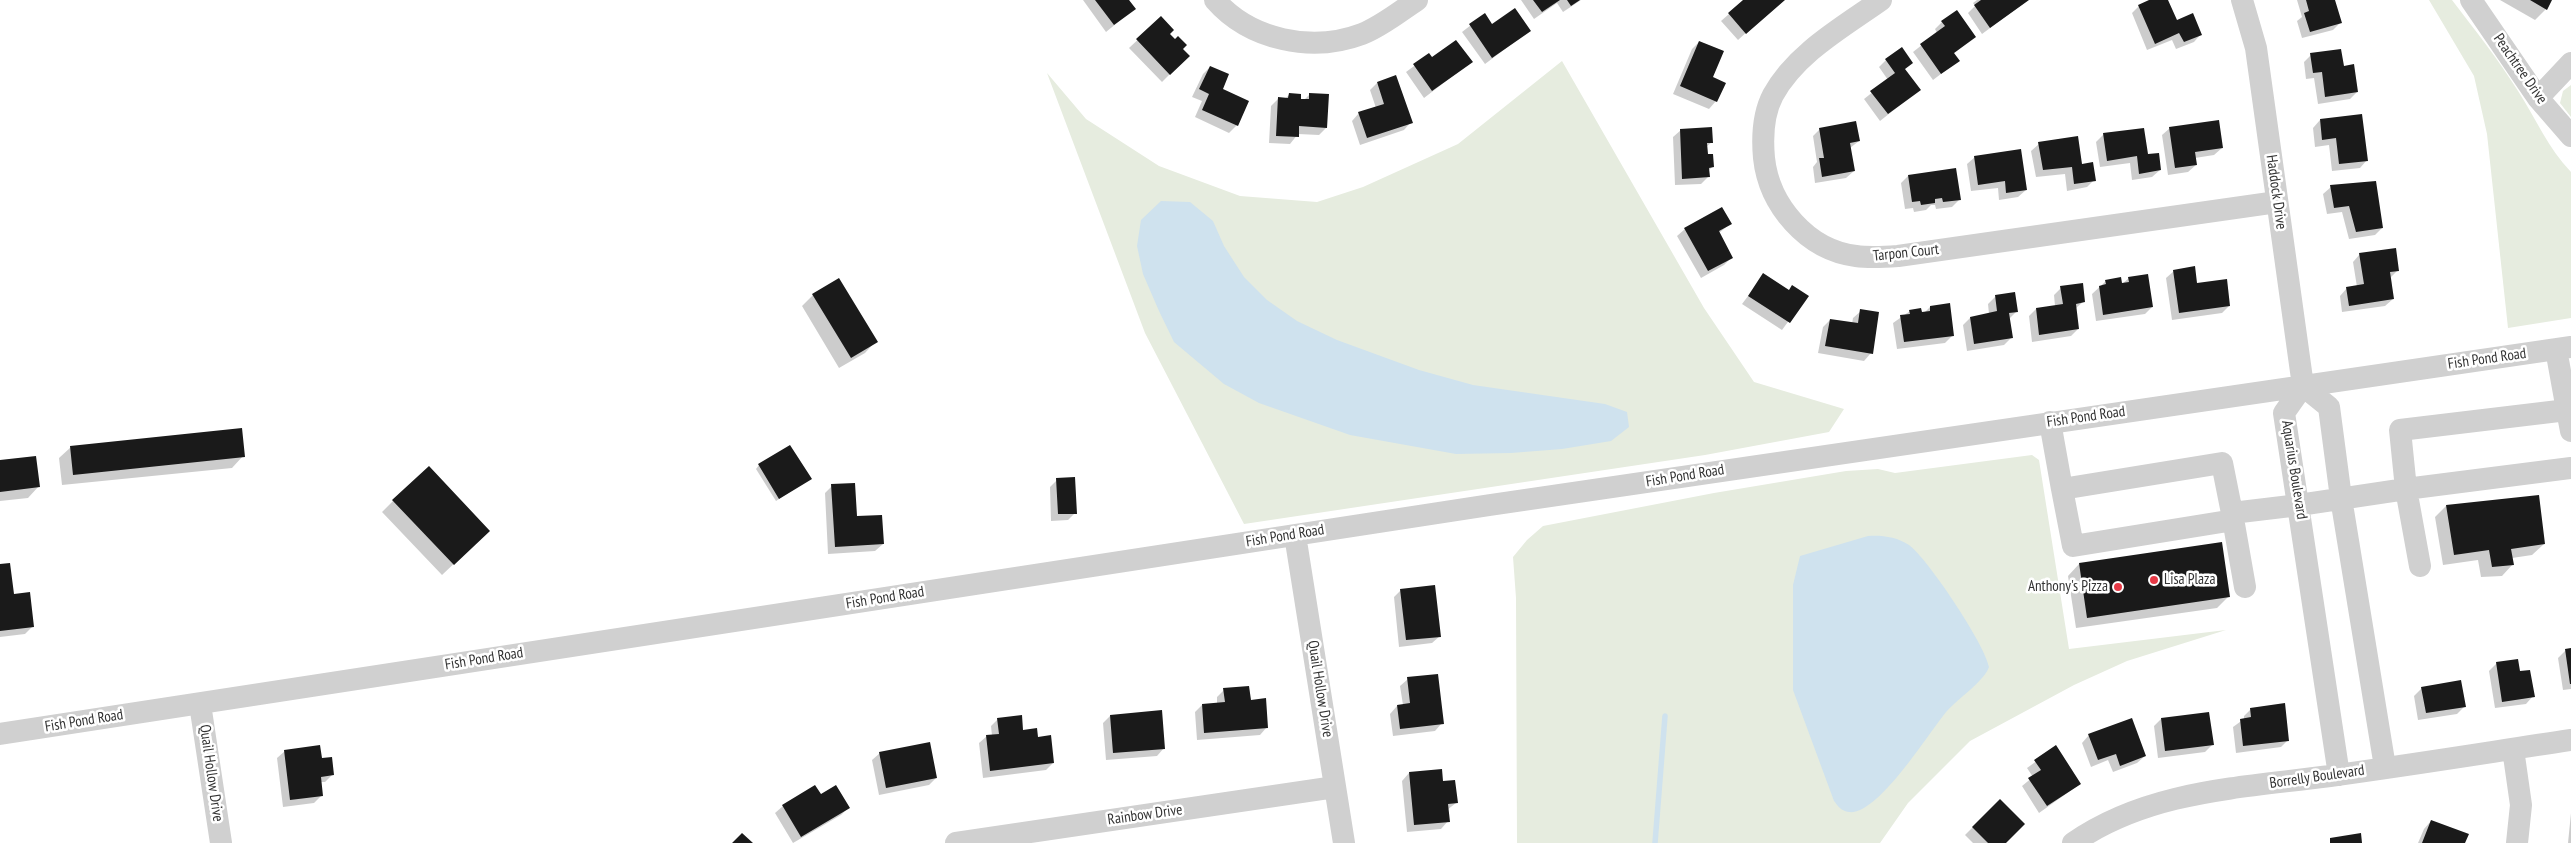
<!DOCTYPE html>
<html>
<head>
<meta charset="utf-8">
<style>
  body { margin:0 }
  canvas { display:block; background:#fff }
</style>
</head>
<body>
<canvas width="2571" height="843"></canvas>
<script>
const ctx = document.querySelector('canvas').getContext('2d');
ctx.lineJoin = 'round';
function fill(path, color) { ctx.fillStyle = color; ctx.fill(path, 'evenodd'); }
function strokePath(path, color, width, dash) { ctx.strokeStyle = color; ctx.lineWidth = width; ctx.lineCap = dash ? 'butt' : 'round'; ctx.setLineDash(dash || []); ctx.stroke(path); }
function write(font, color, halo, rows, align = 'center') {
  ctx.font = font + ' "PT Sans Narrow",sans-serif'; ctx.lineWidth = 5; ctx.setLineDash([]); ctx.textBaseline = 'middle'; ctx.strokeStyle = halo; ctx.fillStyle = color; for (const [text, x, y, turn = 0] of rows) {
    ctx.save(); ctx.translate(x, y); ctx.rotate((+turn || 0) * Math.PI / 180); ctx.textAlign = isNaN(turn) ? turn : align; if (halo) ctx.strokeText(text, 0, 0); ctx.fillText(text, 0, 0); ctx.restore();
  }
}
fill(new Path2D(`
  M2429,0H2452C2475,30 2498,59 2518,91C2536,119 2548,148 2571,172V318L2508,328L2487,134L2474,76Z
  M1562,61L1704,308L1754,382L1844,409L1829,432L1705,455L1244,524L1145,333L1047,73L1086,119L1159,166L1240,196L1317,202L1363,187L1458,144Z
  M2571,85V117L2560,103L2563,91Z
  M2032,455L2039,460L2069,649L2226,630L2127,661L2074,685L1970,741L1908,803L1880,843H1517L1516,598L1513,557L1527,540L1543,526L1714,493L1846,471L1878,469L1895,473Z`), '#e6ecdf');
fill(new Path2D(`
  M1161,201L1190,202L1213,221L1224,246L1244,277L1267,300L1297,321L1337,340L1419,370L1473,385L1605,404L1627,412L1629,427L1611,441L1562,449L1511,453L1456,454L1350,435L1259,403L1224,384L1174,342L1159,311L1143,274L1137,246L1141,220Z
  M1868,536C1882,535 1897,537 1909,545C1927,558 1985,644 1989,667C1984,681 1959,698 1947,711C1929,732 1878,816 1849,812C1841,811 1838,806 1834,801L1793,690V585L1800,556Z`), '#cfe2ee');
fill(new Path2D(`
  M1083,0H1129L1134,9L1106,32Z
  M1521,0H1581L1563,12L1557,3L1534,19Z
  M1745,0H1782L1738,40L1721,21Z
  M1977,0H2028L1982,34L1968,13L1975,6L1973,3Z
  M2152,0H2167L2176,21L2201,34L2194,42L2176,49L2172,40L2147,50L2132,13L2139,6Z
  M2297,0H2334L2341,22L2333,30L2302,38L2297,21L2302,17Z
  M2500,0H2551L2546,9L2535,20Z
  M1484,15L1492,26L1529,31L1485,64L1462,32Z
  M1161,18L1168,34L1188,56L1162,82L1129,48Z
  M1942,22L1974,37L1953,54L1958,61L1933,80L1913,52L1937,33L1935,29Z
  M1699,42L1716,101L1709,109L1673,94L1692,49Z
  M1429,55L1432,59L1471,62L1424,98L1406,72Z
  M2311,55L2343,67L2357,92L2350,99L2318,104L2314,78L2306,79L2304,62Z
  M1886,60L1904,70L1919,90L1880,121L1864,99L1888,80L1879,67Z
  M1210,67L1237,125L1229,133L1195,117L1202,101L1192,97L1203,74Z
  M1377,83L1411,122L1404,130L1360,145L1352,121L1359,113L1376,108L1370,90Z
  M1310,94L1326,128L1319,135L1298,134L1290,144L1269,143L1271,106L1279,98L1285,99L1289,95L1304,100Z
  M2320,120L2367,160L2360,168L2332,171L2329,145L2315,147L2313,128Z
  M2170,128L2222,148L2214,155L2195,158L2196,165L2188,172L2168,175L2162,135Z
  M1820,129L1859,141L1850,148L1854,171L1846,178L1815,183L1813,167L1817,162L1813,136Z
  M1681,130L1712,142L1706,147L1707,155L1712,167L1708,171V177L1701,184L1675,185L1673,137Z
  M2104,134L2147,156L2160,170L2152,177L2132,180L2130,163L2100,167L2096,142Z
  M2039,144L2081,165L2094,180L2087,187L2067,191L2065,174L2036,177L2031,151Z
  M1975,157L2026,190L2018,197L1999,200L1998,188L1971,191L1967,164Z
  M1908,176L1960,199L1952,207L1936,209L1935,205H1931L1926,210L1914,212L1913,208L1905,209L1901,183Z
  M2331,187L2382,228L2375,235L2349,239L2342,212L2327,214L2323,194Z
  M1730,224L1719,233L1731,258L1724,265L1701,278L1677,236L1685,229Z
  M2360,254L2398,270L2391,277L2393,299L2385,306L2342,312L2340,296L2347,288L2357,287L2353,262Z
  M2174,271L2229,306L2222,313L2172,320L2166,278Z
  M1764,275L1788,291L1807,296L1782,330L1742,304Z
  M2129,278L2152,307L2145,314L2096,321L2092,294L2106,281L2122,284Z
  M2061,288L2084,301L2075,309L2078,329L2071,336L2032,342L2029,316L2036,309L2055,306L2054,295Z
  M813,295L876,341L865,353L839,368L802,306Z
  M1995,297L2017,311L2009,319L2011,338L2004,345L1967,351L1963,325L1970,318L1989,314L1988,304Z
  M1930,307L1953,335L1945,343L1897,349L1893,323L1910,311L1924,313Z
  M1861,311L1871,353L1864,361L1818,353L1823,327L1830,320L1852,324L1853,318Z
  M71,447L243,456L232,468L62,485L59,458Z
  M0,462L39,486L28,498L0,501Z
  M759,465L810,479L776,501L756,469Z
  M1057,480L1075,513L1068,520L1051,521L1050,487Z
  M832,486L855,518L883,544L875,551L828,554L825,493Z
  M393,501L477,542L442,575L382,512Z
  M2446,506L2544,544L2532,555L2512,558L2513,564L2502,576L2481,577L2478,560L2443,565L2435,517Z
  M2079,564L2228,597L2217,608L2076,628L2068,576Z
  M0,565L13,596L33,626L25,634L0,637Z
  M1401,590L1440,636L1432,643L1399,647L1394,597Z
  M2571,650V689L2563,690L2558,658L2565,651Z
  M2497,663L2519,673L2533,696L2526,704L2495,708L2489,671Z
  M1408,679L1442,723L1435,731L1393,736L1390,714L1397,706L1403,705L1400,686Z
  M2422,688L2465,706L2457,714L2418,720L2414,696Z
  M1224,690L1250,701L1267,727L1260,735L1197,740L1195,712L1202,705L1217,704V697Z
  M2251,709L2288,740L2281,747L2236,753L2233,727L2244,719V716Z
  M1161,711L1164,748L1157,756L1106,760L1103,723L1110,716Z
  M998,719L1037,738L1053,763L1046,770L983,778L979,743L987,736H992L991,726Z
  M2161,719L2212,745L2205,752L2158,758L2154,726Z
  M2089,735L2145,756L2137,763L2113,772L2108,760L2091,767L2082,743Z
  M2056,747L2080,784L2039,813L2022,786L2033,777L2027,768Z
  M285,751L332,775L325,782H320L321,796L314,803L283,807L277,758Z
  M880,753L936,778L929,785L879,795L872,760Z
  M1409,773L1442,782L1456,803L1447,810L1448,821L1441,829L1407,832L1402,781Z
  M821,796L848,808L841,815L793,843L775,813L783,806Z
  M2000,800L2004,843H1973L1965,835Z
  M2571,813V843H2568Z
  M2431,821L2464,843H2418L2424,829Z`), '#0003');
strokePath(new Path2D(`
  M1655,843L1665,716`), '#cfe2ee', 5.5);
fill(new Path2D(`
  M1095,0H1129L1136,9L1114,25Z
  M1533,0H1560L1542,12Z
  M1567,0H1580L1571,6Z
  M1743,0H1785L1746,34L1728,13Z
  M1981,0H2029L1990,28L1974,5Z
  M2149,0H2168L2177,20L2193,13L2202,35L2184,42L2179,33L2155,44L2138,5Z
  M2306,0H2335L2342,23L2310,32L2304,13L2309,11Z
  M2530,0H2552L2547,10Z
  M1515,8L1531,31L1492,58L1469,24L1485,13L1492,24Z
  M1957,10L1976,37L1954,53L1960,61L1941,74L1920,44L1945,26L1941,21Z
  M1161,16L1174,30L1170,34L1175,39L1178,36L1187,45L1183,49L1190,56L1170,75L1136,39Z
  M1456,40L1473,62L1432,91L1413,64L1429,53L1432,57Z
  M1699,41L1724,51L1713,77L1726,83L1717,102L1680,86Z
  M1902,47L1913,63L1905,69L1921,90L1888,114L1870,91L1895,73L1885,59Z
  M2341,49L2344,66L2354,64L2358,92L2325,97L2322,72L2313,73L2310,53Z
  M1210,66L1229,74L1223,89L1249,101L1238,126L1202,110L1209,94L1199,89Z
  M1396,75L1413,123L1367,138L1358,112L1384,104L1377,82Z
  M1289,93L1301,94V99H1309V93L1329,94L1327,128L1299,126V137L1276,136L1278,97L1288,98Z
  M2362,114L2368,161L2339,164L2336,138L2322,140L2320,119Z
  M2219,120L2223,148L2195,152L2197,165L2175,168L2169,127Z
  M1856,121L1860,141L1850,143L1855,171L1822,177L1819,158H1824L1819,128Z
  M1712,127L1713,143H1707L1708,154H1713L1714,167L1709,168L1710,177L1682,179L1680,129Z
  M2144,128L2148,154L2159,153L2161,170L2139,174L2137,156L2107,161L2103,133Z
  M2078,136L2082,164L2093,162L2096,181L2074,184L2072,167L2043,170L2038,142Z
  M2021,149L2027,190L2006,193L2005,181L1978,185L1974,156Z
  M1956,168L1961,200L1943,202L1942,198L1935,199V203L1921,205L1920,201L1912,202L1908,175Z
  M2376,181L2383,228L2356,232L2349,206L2334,208L2330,185Z
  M1722,207L1732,224L1719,231L1733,258L1708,271L1684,228Z
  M2396,248L2399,271L2390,272L2394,299L2349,306L2346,287L2364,284L2359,253Z
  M2195,266L2197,283L2227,279L2230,306L2179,313L2173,270Z
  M1763,273L1789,290L1792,285L1809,296L1790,323L1748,296Z
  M2148,274L2153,307L2103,315L2099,286L2106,284L2105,280L2121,277L2122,283L2129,282L2128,277Z
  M839,278L878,342L851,358L812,294Z
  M2083,283L2085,302L2076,304L2079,329L2039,335L2036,308L2063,304L2060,286Z
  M2015,292L2018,312L2009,313L2013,338L1974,344L1970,317L1997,311L1995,295Z
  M1950,303L1954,336L1904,342L1900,315L1910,314L1909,310L1921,308L1922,312L1930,311V306Z
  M1860,309L1879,312L1873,354L1825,346L1830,319L1858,323Z
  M242,428L245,457L73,475L70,446Z
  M790,445L812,479L779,499L758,464Z
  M36,456L40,487L0,492V460Z
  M429,466L490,531L454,565L392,500Z
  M1075,477L1077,514H1058L1056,478Z
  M855,483L857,516L882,515L884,544L835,547L831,484Z
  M2539,495L2545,544L2511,549L2514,565L2492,567L2489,550L2454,555L2446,505Z
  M2222,542L2230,597L2087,618L2079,563Z
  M10,563L14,594L30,592L34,627L0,631V564Z
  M1435,585L1441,637L1406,640L1400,589Z
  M2571,648V684H2570L2565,649Z
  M2518,659L2520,671L2530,670L2535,697L2502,702L2496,662Z
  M1438,674L1444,724L1400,729L1397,705L1410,703L1407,677Z
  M2461,680L2466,707L2426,713L2421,687Z
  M1249,686L1251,700L1266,698L1268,728L1204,733L1202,704L1225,702L1223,688Z
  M2285,703L2289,741L2243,746L2240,719L2251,717L2250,708Z
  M1162,710L1165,749L1113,753L1110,715Z
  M2209,712L2214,745L2165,751L2161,718Z
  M1022,715L1023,730L1037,728L1038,737L1051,735L1054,763L990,771L986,735L999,734L997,718Z
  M2132,718L2146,756L2120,766L2116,754L2098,760L2088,734Z
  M930,742L937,778L886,788L879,752Z
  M320,745L322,758L332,757L334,775L321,777L323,796L290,800L284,750Z
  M2056,745L2081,784L2047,806L2028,778L2041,770L2034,760Z
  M1442,769L1443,781L1455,780L1458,803L1448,804L1450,822L1414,825L1409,772Z
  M815,785L821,794L836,785L850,808L801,837L782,805Z
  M2000,799L2025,824L2006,843H1988L1972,827Z
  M2431,820L2469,834L2465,843H2422Z
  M742,833L753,843H732Z
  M2361,833L2362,843H2330V838Z`), '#1a1a1a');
strokePath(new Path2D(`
  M1215,0C1250,40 1312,53 1362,34C1382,26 1399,12 1417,0
  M1881,0C1843,27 1796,53 1773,95C1763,114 1762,136 1764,158C1769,205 1807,250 1856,256C1870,258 1884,257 1898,256L2277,202
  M2242,0L2256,48L2303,386
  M2471,0L2538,98L2571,136
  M2538,98L2571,63
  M2303,386L2284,413L2339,775
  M2303,386L2329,407L2341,498L2385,767
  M2571,409L2567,410L2571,431
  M2050,422L2062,489
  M2232,513L2222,463L2062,489L2073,546L2234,520
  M1295,535L1344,843
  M2420,566L2406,489L2571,468
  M2245,587L2232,513L2299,505L2406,489L2400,430L2567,410L2556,349
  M200,704L221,843
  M0,734L1490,505L2571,347
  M2513,749L2521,805L2517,843
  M956,843L1335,787
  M2073,843C2149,790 2242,788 2330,776C2411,765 2491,752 2571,740`), '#d0d0d0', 22);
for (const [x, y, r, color] of [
  [2154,580,5,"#e63946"],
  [2118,587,5,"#e63946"]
]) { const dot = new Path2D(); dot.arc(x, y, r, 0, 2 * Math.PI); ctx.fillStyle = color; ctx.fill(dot); strokePath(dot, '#fff', 2); }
write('15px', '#333', '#fff', [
  ["Peachtree Drive",2520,69,55],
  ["Haddock Drive",2276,192,82],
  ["Tarpon Court",1906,253,-6],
  ["Fish Pond Road",2487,359,-8],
  ["Fish Pond Road",2086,417,-8],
  ["Aquarius Boulevard",2294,470,81],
  ["Fish Pond Road",1685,476,-9],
  ["Fish Pond Road",1285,536,-9],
  ["Fish Pond Road",885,598,-9],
  ["Fish Pond Road",484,659,-9],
  ["Quail Hollow Drive",1320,689,81],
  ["Fish Pond Road",84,721,-9],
  ["Quail Hollow Drive",211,773,82],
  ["Borrelly Boulevard",2317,777,-8],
  ["Rainbow Drive",1145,815,-8]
]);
write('15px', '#333', '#fff', [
  ["Lisa Plaza",2164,580],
  ["Anthony's Pizza",2108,587,"right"]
], 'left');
</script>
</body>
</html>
